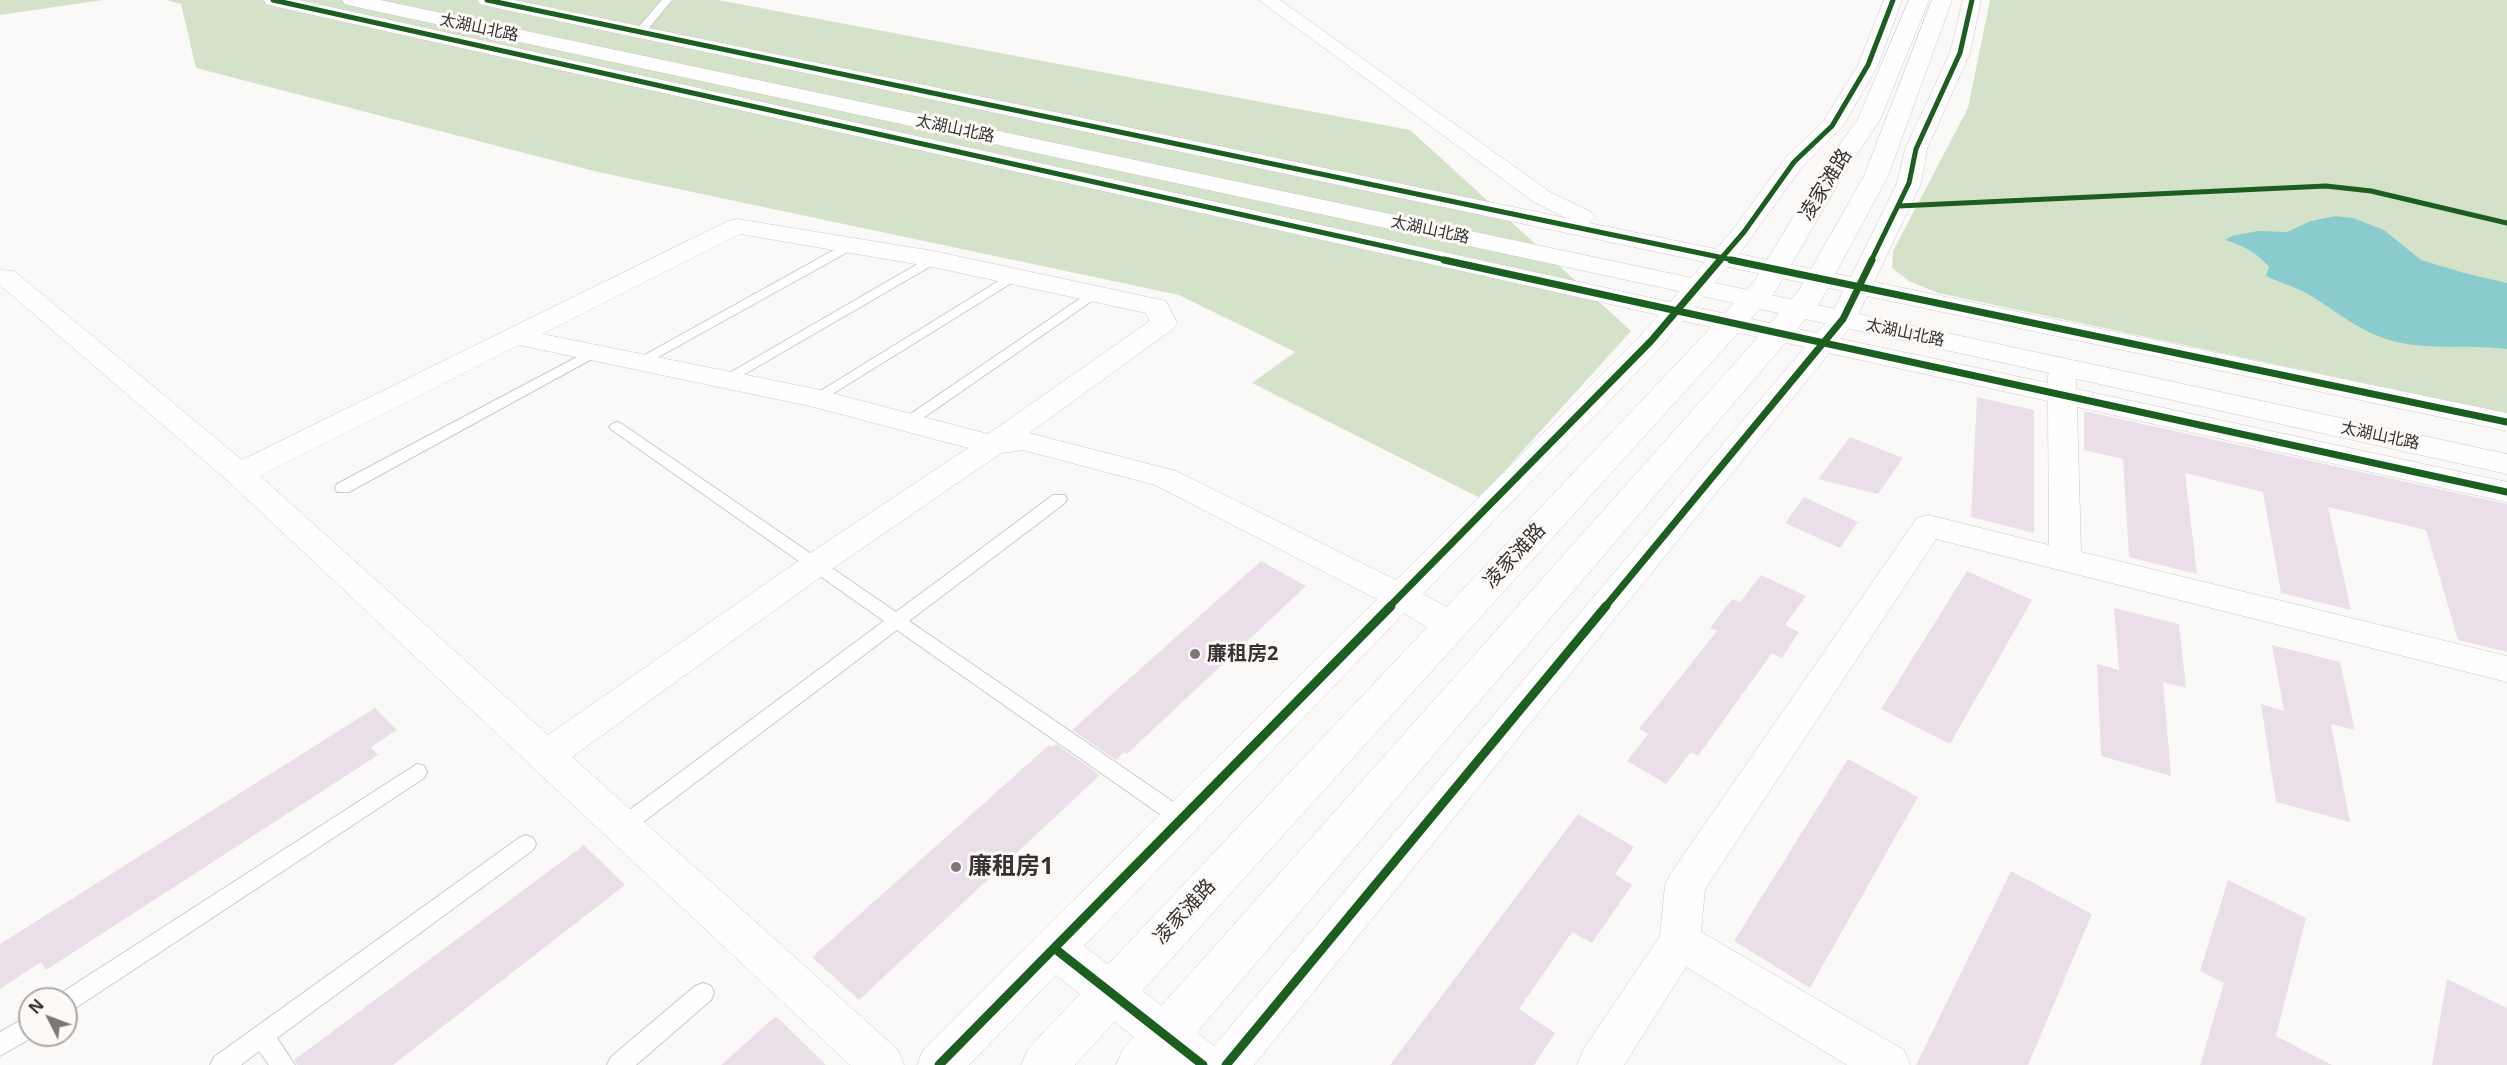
<!DOCTYPE html>
<html>
<head>
<meta charset="utf-8">
<style>
  body { margin:0 }
  #map { position:relative; width:2507px; height:1065px; overflow:hidden; background:#fbf9f8; font-family:"Noto Sans",sans-serif }
  canvas { display:block }
  .north { position:absolute; left:18px; top:987px; width:60px; height:60px; box-sizing:border-box; background:#fcf9f7; border:2px solid #acaaa9; border-radius:50%; rotate:312deg; font-size:16px; font-weight:700; line-height:24px; text-align:center; color:#353433 }
  .north::after { content:''; display:block; margin:auto; width:21px; height:27px; background:#7a7978; clip-path:polygon(50% 0,100% 100%,50% 72%,0 100%) }
</style>
</head>
<body>
<div id="map">
<canvas width="2507" height="1065"></canvas>
<div class="north">N</div>
</div>
<script>
const ctx = document.querySelector('canvas').getContext('2d');
ctx.lineJoin = 'round';
function fill(path, color) { ctx.fillStyle = color; ctx.fill(path, 'evenodd'); }
function strokePath(path, color, width, dash) { ctx.strokeStyle = color; ctx.lineWidth = width; ctx.lineCap = dash ? 'butt' : 'round'; ctx.setLineDash(dash || []); ctx.stroke(path); }
function write(font, color, halo, rows, align = 'center') {
  ctx.font = font + ' "Noto Sans","Noto Sans SC",sans-serif'; ctx.lineWidth = 6; ctx.setLineDash([]); ctx.textBaseline = 'middle'; ctx.strokeStyle = halo; ctx.fillStyle = color; for (const [text, x, y, turn = 0] of rows) {
    ctx.save(); ctx.translate(x, y); ctx.rotate((+turn || 0) * Math.PI / 180); ctx.textAlign = isNaN(turn) ? turn : align; if (halo) ctx.strokeText(text, 0, 0); ctx.fillText(text, 0, 0); ctx.restore();
  }
}
fill(new Path2D(`
  M0,0H103L0,15Z
  M166,0H718L1410,130L1631,331L1480,498L1252,383L1295,352L1179,295L598,172L196,68L181,4Z
  M1990,0H2507V413L1938,293L1909,281L1892,268L1893,251L1968,108Z`), '#d4e2ca');
fill(new Path2D(`
  M2335,216L2353,218L2384,230L2421,260L2464,273L2507,283V349C2469,344 2431,351 2393,341C2362,333 2339,313 2313,297C2299,288 2281,283 2266,276L2269,267C2256,252 2244,246 2225,240L2232,236L2258,231L2287,232L2311,221Z`), '#8acbcd');
fill(new Path2D(`
  M1977,397L2034,410V533L1971,517Z
  M2084,411L2507,504V652L2458,640L2426,530L2328,507L2351,610L2281,593L2263,492L2185,473L2197,574L2129,557L2123,459L2084,450Z
  M1850,437L1903,458L1878,494L1818,479Z
  M1804,497L1858,522L1840,548L1785,523Z
  M1261,561L1306,586L1127,754L1124,752L1116,760L1072,730Z
  M1967,571L2032,600L1950,744L1881,709Z
  M1761,575L1806,596L1785,625L1799,632L1782,658L1772,653L1698,756L1691,752L1666,784L1627,761L1648,734L1639,729L1717,631L1710,628L1732,599L1740,602Z
  M2114,608L2179,624L2186,688L2163,682L2171,776L2101,756L2097,664L2119,670Z
  M2272,645L2340,662L2355,730L2331,724L2350,822L2276,802L2261,704L2284,711Z
  M375,708L397,730L371,747L378,755L46,970L41,962L0,989V944Z
  M1056,744L1100,775L859,1000L812,957L1049,745L1052,747Z
  M1848,759L1918,797L1810,988L1734,941Z
  M1578,814L1634,847L1615,874L1632,885L1592,943L1572,932L1519,1009L1555,1033L1534,1065H1390Z
  M584,845L625,885L393,1065H297L294,1060Z
  M2011,871L2092,914L2028,1065H1916Z
  M2228,880L2306,918L2276,1036L2332,1065H2200L2224,983L2200,971Z
  M2447,979L2507,1008V1065H2432Z
  M776,1016L826,1065H721Z`), '#eadfe8');
const service = new Path2D(`
  M662,0H672L644,34H636V30Z
  M850,241L855,242L856,245L855,248L644,365L639,366L632,362Z
  M933,255L938,256L940,259L938,262L731,382L726,383L719,379Z
  M1013,272L1020,276L1018,279L821,401L816,403L809,398Z
  M1094,289L1099,290L1101,293L1099,296L913,425H903L900,422L903,419Z
  M594,348L601,352L599,355L349,492H337L335,488L337,484Z
  M617,422L622,424L896,612L1053,495H1065L1067,499L1065,503L909,621L1188,812L1191,818L1188,824L1181,826L1174,824L897,630L630,832L623,835L616,832L613,826L616,820L884,621L612,430L609,427L612,424Z
  M417,764L424,766L427,772L424,778L74,1009L66,1012V999H56L58,995Z
  M526,835L533,838L536,844L533,850L277,1038L295,1065H269L259,1051L241,1065H210L214,1057L519,838Z
  M703,983L711,986L714,993L711,1000L636,1065H607L611,1057L695,986Z
  M30,1015V1035H36L0,1056V1032Z`);
const minor = new Path2D(`
  M264,0H299L1670,302L1705,262L487,6L480,4L478,0H514L1566,218L1534,202L1259,0H1280L1550,192L1591,212L1595,217L1589,223L1716,249L1735,227L1786,157L1823,122L1858,65L1884,0H1902L1878,65L1843,126L1802,167L1739,254L1851,277L1897,183L1905,149L1950,53L1963,0H1981L1970,53L1927,149L1921,183L1874,282L2507,413V431L1867,296L1856,319L1841,339L2048,383V375L2052,369L2062,366L2072,369L2076,375V389L2507,482V502L2077,407L2081,552L2507,656V682L1936,539L1705,889L1701,932L1904,1050L1910,1065H1847L1686,967L1624,1065H1577L1583,1050L1660,936L1665,885L1671,873L1917,518L1928,515L2049,545L2048,401L1829,353L1254,1065H1169L1056,975L969,1065H917L923,1050L1377,599L1155,485L1023,450L1001,453L826,573L572,757L898,1050L904,1065H850L228,481L0,285V270L14,271L242,460L728,221L737,219L933,251L1157,299L1166,301L1177,323L1173,329L1029,433L1176,471L1396,580L1641,335L1659,315L273,6L266,4ZM740,234L933,267L1146,313L1150,321L988,434L816,389L542,334ZM1728,267L1843,291L1831,316L1817,333L1694,307ZM1683,321L1805,347L1214,1046L1084,946L1404,613C1423,624 1441,641 1463,634L1468,625L1463,616L1423,594L1661,347ZM519,345L814,407L968,448L804,557L548,735L260,476Z`);
const secondary = new Path2D(`
  M1909,0H1929L1880,120L1848,167L1775,292L1075,1065H1021L1028,1049L1754,282L1824,166L1858,119Z
  M1932,0H1952L1888,176L1820,302L1169,1065H1116L1123,1049L1798,292L1864,176Z`);
const primary = new Path2D(`
  M342,0H380L1697,279L2507,454V474L1697,295L352,6L345,4Z`);
strokePath(service, '#cbcac9', 2);
strokePath(minor, '#cbcac9', 1);
strokePath(secondary, '#cbcac9', 1);
strokePath(primary, '#cbcac9', 1);
strokePath(new Path2D(`
  M2107,0L2108,21L2133,49V60C2116,76 2092,72 2075,87C2090,128 2146,129 2184,132
  M2217,0L2218,6
  M2219,16C2221,20 2222,26 2225,29C2242,53 2288,43 2295,74L2288,93L2302,111L2329,128
  M2487,44L2449,18L2448,14L2474,12L2507,22
  M2133,49L2183,58L2231,76
  M2494,67L2497,75L2488,98L2491,106L2507,122
  M1980,68C1999,68 2015,63 2031,52L2029,33C2053,16 2080,19 2108,21
  M2217,113L2230,119
  M2214,121L2218,83L2244,71L2249,65L2248,55L2233,40
  M2155,131L2169,142
  M2336,131C2392,154 2447,169 2507,150
  M2479,160L2507,173
  M2304,187C2313,184 2322,180 2331,178C2393,167 2454,205 2507,232
  M2422,191L2436,184L2448,174L2444,160
  M2047,261L2169,142C2224,111 2278,117 2337,132`), '#d9d8d8', 2, [1, 3]);
strokePath(new Path2D(`
  M2015,293L2049,260`), '#d9d8d8', 4, [1.5, 4]);
fill(service, '#fefefe');
fill(minor, '#fefefe');
fill(secondary, '#fefefe');
fill(primary, '#fefefe');
strokePath(new Path2D(`
  M273,0L1451,261
  M487,0L1738,261
  M1899,206L2326,186L2371,191L2507,223
  M1719,261L1744,232L1794,162L1832,126L1868,65L1893,0
  M1871,261L1909,183L1916,149L1960,53L1972,0`), '#1b5e20', 5);
strokePath(new Path2D(`
  M1444,260L2507,492
  M1731,260L2507,422
  M1389,607L1651,341L1720,260
  M1605,607L1843,319L1872,260`), '#1b5e20', 7);
strokePath(new Path2D(`
  M1054,948L1203,1065
  M939,1065L1391,606
  M1226,1065L1606,606`), '#1b5e20', 9);
for (const [x, y, r, color] of [
  [1195,654,6,"#7a7978"],
  [956,867,6,"#7a7978"]
]) { const dot = new Path2D(); dot.arc(x, y, r, 0, 2 * Math.PI); ctx.fillStyle = color; ctx.fill(dot); strokePath(dot, '#fcf9f7', 2); }
write('16px', '#353433', '#fcf9f7', [
  ["太湖山北路",479,28,12],
  ["太湖山北路",955,129,12],
  ["太湖山北路",1430,230,12],
  ["太湖山北路",1905,333,12],
  ["太湖山北路",2380,436,12]
]);
write('20px', '#353433', '#fcf9f7', [
  ["凌家滩路",1826,185,-58],
  ["凌家滩路",1515,556,-47],
  ["凌家滩路",1185,912,-47]
]);
write('bold 20px', '#353433', '#fcf9f7', [
  ["廉租房2",1207,654]
], 'left');
write('bold 24px', '#353433', '#fcf9f7', [
  ["廉租房1",968,867]
], 'left');
</script>
</body>
</html>
